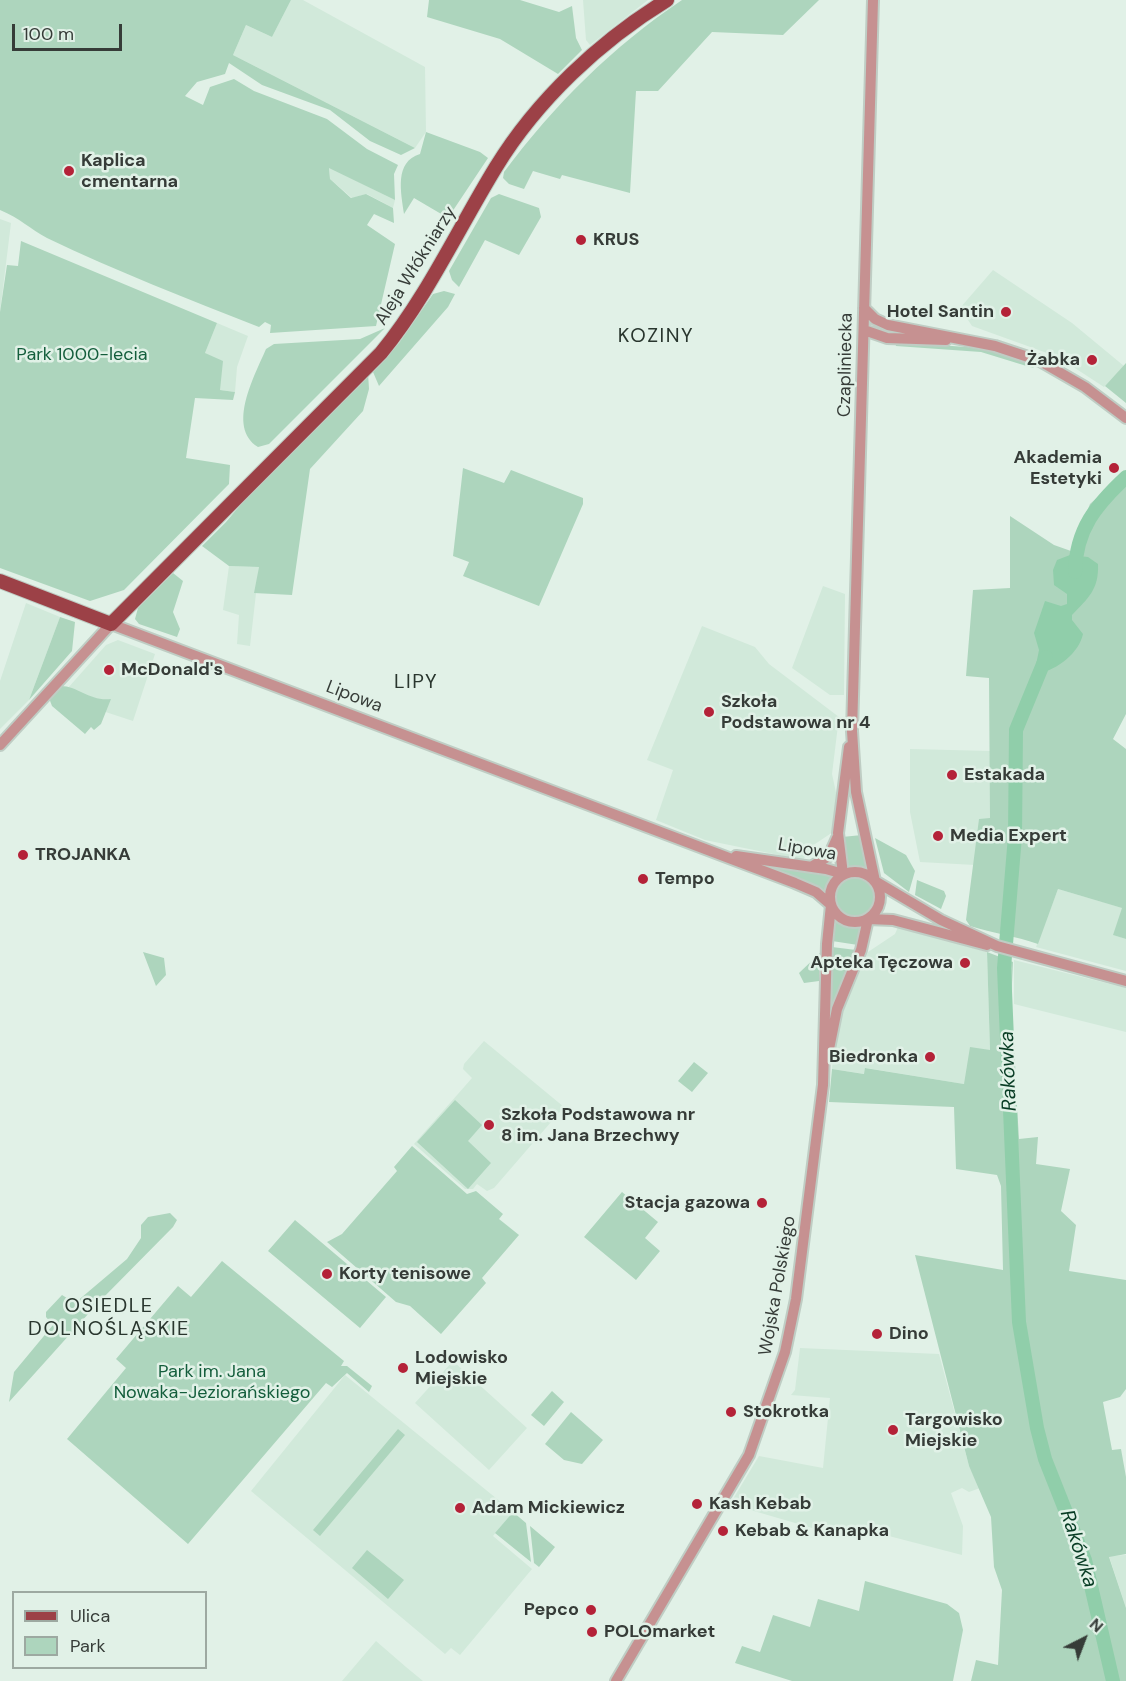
<!DOCTYPE html>
<html>
<head>
<meta charset="utf-8">
<style>
  body { margin:0 }
  #map { position:relative; width:1126px; height:1681px; overflow:hidden; background:#e1f1e7; font-family:"DM Sans",sans-serif }
  canvas { display:block }
  .legend { position:absolute; left:12px; top:1591px; width:195px; height:78px; box-sizing:border-box; background:#e1f1e7; border:2px solid #9da9a1; margin:0; padding:8px 10px; list-style:none; font-size:18px; color:#363c38 }
  .legend li { display:flex; align-items:center; gap:12px; height:30px }
  .legend b { width:30px; border:2px solid #9da9a1 }
  .north { position:absolute; left:1054px; top:1609px; width:60px; height:60px; -webkit-text-stroke:4px #e1f1e7; paint-order:stroke; rotate:42deg; font-size:16px; font-weight:700; line-height:24px; text-align:center; color:#363c38 }
  .north::after { content:''; display:block; margin:auto; width:21px; height:27px; background:#363c38; clip-path:polygon(50% 0,100% 100%,50% 72%,0 100%) }
  .scale { position:absolute; left:12px; top:24px; width:110px; height:27px; box-sizing:border-box; border:3px solid #363c38; border-top:0; padding-left:8px; font-size:18px; line-height:21px; white-space:nowrap; color:#363c38; -webkit-text-stroke:4px #e1f1e7; paint-order:stroke }
</style>
</head>
<body>
<div id="map">
<canvas width="1126" height="1681"></canvas>
<ul class="legend">
<li><b style="height:8px;background:#9c4147"></b>Ulica</li>
<li><b style="height:16px;background:#add5bd"></b>Park</li>
</ul>
<div class="north">N</div>
<div class="scale">100 m</div>
</div>
<script>
const ctx = document.querySelector('canvas').getContext('2d');
ctx.lineJoin = 'round';
function fill(path, color) { ctx.fillStyle = color; ctx.fill(path, 'evenodd'); }
function strokePath(path, color, width, dash) { ctx.strokeStyle = color; ctx.lineWidth = width; ctx.lineCap = dash ? 'butt' : 'round'; ctx.setLineDash(dash || []); ctx.stroke(path); }
function write(font, color, halo, rows, align = 'center') {
  ctx.font = font + ' "DM Sans",sans-serif'; ctx.lineWidth = 5; ctx.setLineDash([]); ctx.textBaseline = 'middle'; ctx.strokeStyle = halo; ctx.fillStyle = color; for (const [text, x, y, turn = 0] of rows) {
    ctx.save(); ctx.translate(x, y); ctx.rotate((+turn || 0) * Math.PI / 180); ctx.textAlign = isNaN(turn) ? turn : align; if (halo) ctx.strokeText(text, 0, 0); ctx.fillText(text, 0, 0); ctx.restore();
  }
}
fill(new Path2D(`
  M291,0H303L425,67L426,132L415,148L233,55L246,25L272,37Z
  M583,0H648L590,45L586,40Z
  M329,167L395,200L393,208L367,194L352,198L330,179Z
  M0,219L11,223L0,312Z
  M993,270L1072,323L1124,366L1104,387L1058,357L972,326L960,308Z
  M217,323L248,336L237,367L235,392L220,390L205,353Z
  M229,566L259,567L250,646L237,644L239,615L223,610Z
  M823,586L845,594L844,695H830L792,668Z
  M26,603L60,617L29,700L0,729V681Z
  M702,626L755,647L769,664L839,717L832,774L837,797L833,832L812,846L803,860L705,840L656,820L673,770L647,760Z
  M118,640L155,654L133,721L60,697L106,645Z
  M910,749L991,751L990,818L978,848L975,865L920,862L910,812Z
  M1058,889L1123,908L1114,935L1126,939V971L1036,947Z
  M898,927L987,952L990,1050L964,1084L866,1068L865,1074L832,1069L835,1037L841,1016L868,952L895,934Z
  M1014,960L1126,988V1032L1014,1004Z
  M484,1041L564,1107L494,1188L487,1191L477,1184L473,1189H465L414,1144L472,1078L463,1069L464,1064Z
  M800,1348L939,1354L969,1466L980,1488L969,1492L962,1488L951,1493L963,1526L962,1555L862,1529L843,1537L730,1504L759,1456L823,1468L830,1398L791,1395L795,1390Z
  M453,1361L527,1428L489,1470L415,1403Z
  M345,1375L513,1512L493,1536L532,1569L460,1655L451,1648L445,1654L251,1491Z
  M1126,1555V1608L1109,1556Z
  M376,1641L406,1667L423,1681H342Z`), '#d1e9da');
fill(new Path2D(`
  M0,0H291L272,37L246,25L233,55L415,148L401,155L370,141L330,110L262,85L229,63L225,74L197,82L185,96L203,105L210,87L234,79L254,91L327,119L367,149L398,165L394,174L395,200L329,168L330,179L351,198L366,194L393,208L394,223L374,214L367,225L395,244L376,326L270,333L271,325L265,322L259,327C188,299 116,271 47,238C30,229 20,218 0,210Z
  M429,0H520L559,12L572,6L576,38L582,50L558,74L500,39L427,17Z
  M682,0H819L783,35L712,32L658,91H636L630,193L562,175L560,179L533,171L524,189L509,184L503,178L504,172C555,104 612,47 682,0Z
  M426,132L480,152L488,158L448,218L414,198L404,214C401,192 394,162 420,154Z
  M499,194L539,208L541,217L519,255L485,240L459,287L452,280L449,271L491,198Z
  M21,241L217,323L205,353L223,361L220,390L235,392L233,400L195,398L186,458L230,465L229,484L124,590L90,601L0,568V312L7,265L18,266Z
  M444,291L455,294L448,307L379,386L373,372L399,343L433,294Z
  M385,328L269,444L258,447C226,427 255,375 266,349L274,344L360,339Z
  M895,342L981,348L1036,365L1033,368L981,352L896,346Z
  M1126,363V403L1105,386Z
  M368,373L369,389L363,411L310,469L292,595L254,593L259,567L229,566L202,546L226,522L257,485Z
  M463,468L504,483L511,470L583,498V504L539,606L463,576L469,562L453,556Z
  M1126,471V714L1113,739L1126,749V939L1113,935L1122,908L1058,889L1038,944C1015,936 993,933 970,926L966,920L979,819L990,818L989,678L966,676L973,590L1010,588V516L1054,545L1071,551L1090,504Z
  M173,573L183,581L173,612L180,629L177,637L139,624L135,619L138,608Z
  M60,617L75,622L72,651L29,700Z
  M60,686C76,685 91,702 111,699L101,724L94,730L91,727L85,734L52,706L49,698Z
  M862,835L869,870L845,866L842,837Z
  M875,838L906,855L915,871L909,892L884,873Z
  M763,864L835,875L824,893L762,867Z
  M834 897a21 21 0 1 1 42 0a21 21 0 1 1-42 0Z
  M917,880L944,891L946,896L941,909L915,895Z
  M834,921L850,927H862L858,945L832,941Z
  M832,947L856,950L832,1010L830,1007Z
  M143,952L164,958L166,975L156,986Z
  M987,952L1013,962L1011,1004L1019,1139L1038,1137L1036,1164L1070,1169L1061,1211L1076,1225L1069,1271L1126,1280V1389L1120,1397L1103,1402L1112,1450L1121,1449L1126,1477V1554L1109,1557L1126,1608V1681H971L976,1660L998,1665L1002,1590L994,1567L991,1517L969,1466L915,1255L1003,1270L1001,1186L997,1175L956,1169L954,1107L829,1102L832,1069L864,1074L865,1068L964,1084L970,1047L990,1050Z
  M820,953L819,981L804,983L799,973Z
  M694,1062L708,1073L692,1092L678,1081Z
  M455,1100L482,1125L468,1141L491,1163L468,1189L417,1142Z
  M412,1146L467,1194L476,1191L503,1214L499,1219L519,1235L482,1278L486,1283L441,1334L410,1306L396,1302L327,1242L342,1234L397,1171L394,1167Z
  M622,1192L658,1222L645,1238L660,1251L636,1280L584,1237Z
  M170,1213L177,1220L173,1227L98,1303L9,1402L14,1372L53,1325L46,1317V1312L62,1295L75,1303L127,1259L141,1238V1225L148,1217Z
  M295,1220L386,1297L360,1328L268,1251Z
  M222,1261L344,1361L341,1366H347L372,1386L369,1392L347,1373L332,1387L326,1383L188,1544L67,1439L126,1368L116,1359L178,1286L191,1297Z
  M552,1391L564,1402L544,1426L531,1415Z
  M571,1412L603,1440L582,1464L564,1460L545,1444Z
  M398,1429L405,1435L320,1536L313,1530Z
  M513,1512L526,1523L531,1562L495,1533Z
  M530,1526L555,1547L539,1567L534,1563Z
  M367,1550L404,1580L388,1599L352,1568Z
  M865,1581L947,1604L959,1613L963,1630L953,1681H792L735,1663L742,1646L760,1652L773,1615L810,1627L818,1599L859,1611Z`), '#add5bd');
fill(new Path2D(`
  M1070,555L1088,557L1098,564C1099,590 1088,598 1072,615V620L1083,634C1079,653 1057,670 1039,673L1035,670L1039,650L1034,633L1045,601L1061,606L1067,604V594L1054,585L1053,570L1057,560Z`), '#90ceaa');
strokePath(new Path2D(`
  M1075,572C1076,529 1096,505 1126,477
  M1046,657L1016,730L1015,836L1004,968L1019,1322L1037,1428L1045,1459L1085,1560L1113,1681`), '#90ceaa', 14);
const minor = new Path2D(`
  M873,0L852,731L856,792L875,881
  M864,308L875,319L888,325L995,346L1040,361L1085,387L1126,418
  M864,330L887,338L946,340
  M0,745L111,624L795,883L816,892L831,905
  M736,856L826,869L843,874
  M811,867L829,856L837,838
  M830 897a25 25 0 1 1 50 0a25 25 0 1 1-50 0Z
  M843,874L838,833L849,747
  M875,881L941,920L997,946L1126,981
  M868,919L893,920L987,945
  M828,1054L837,1009L861,950L868,919
  M616,1681L749,1455L785,1352L796,1299L823,1085L827,944L831,905`);
const major = new Path2D(`
  M0,581L111,624L381,353C427,297 458,229 496,167C537,100 600,41 667,0`);
strokePath(minor, '#bfcdc4', 14);
strokePath(major, '#bfcdc4', 16);
strokePath(minor, '#c69191', 10);
strokePath(major, '#9c4147', 14);
for (const [x, y, r, color] of [
  [69,171,6,"#b42238"],
  [581,240,6,"#b42238"],
  [1006,312,6,"#b42238"],
  [1092,360,6,"#b42238"],
  [1114,468,6,"#b42238"],
  [109,670,6,"#b42238"],
  [709,712,6,"#b42238"],
  [952,775,6,"#b42238"],
  [938,836,6,"#b42238"],
  [23,855,6,"#b42238"],
  [643,879,6,"#b42238"],
  [965,963,6,"#b42238"],
  [930,1057,6,"#b42238"],
  [489,1125,6,"#b42238"],
  [762,1203,6,"#b42238"],
  [327,1274,6,"#b42238"],
  [877,1334,6,"#b42238"],
  [403,1368,6,"#b42238"],
  [731,1412,6,"#b42238"],
  [893,1430,6,"#b42238"],
  [697,1504,6,"#b42238"],
  [460,1508,6,"#b42238"],
  [723,1531,6,"#b42238"],
  [591,1610,6,"#b42238"],
  [592,1632,6,"#b42238"]
]) { const dot = new Path2D(); dot.arc(x, y, r, 0, 2 * Math.PI); ctx.fillStyle = color; ctx.fill(dot); strokePath(dot, '#e1f1e7', 2); }
write('bold 18px', '#363c38', '#e1f1e7', [
  ["Kaplica",81,161],
  ["cmentarna",81,182],
  ["KRUS",593,240],
  ["Hotel Santin",994,312,"right"],
  ["Żabka",1080,360,"right"],
  ["Akademia",1102,458,"right"],
  ["Estetyki",1102,479,"right"],
  ["McDonald's",121,670],
  ["Szkoła",721,702],
  ["Podstawowa nr 4",721,723],
  ["Estakada",964,775],
  ["Media Expert",950,836],
  ["TROJANKA",35,855],
  ["Tempo",655,879],
  ["Apteka Tęczowa",953,963,"right"],
  ["Biedronka",918,1057,"right"],
  ["Szkoła Podstawowa nr",501,1115],
  ["8 im. Jana Brzechwy",501,1136],
  ["Stacja gazowa",750,1203,"right"],
  ["Korty tenisowe",339,1274],
  ["Dino",889,1334],
  ["Lodowisko",415,1358],
  ["Miejskie",415,1379],
  ["Stokrotka",743,1412],
  ["Targowisko",905,1420],
  ["Miejskie",905,1441],
  ["Kash Kebab",709,1504],
  ["Adam Mickiewicz",472,1508],
  ["Kebab & Kanapka",735,1531],
  ["Pepco",579,1610,"right"],
  ["POLOmarket",604,1632]
], 'left');
write('18px', '#363c38', '#e1f1e7', [
  ["Aleja Włókniarzy",416,266,-58],
  ["Czapliniecka",846,365,-89],
  ["Lipowa",354,697,21],
  ["Lipowa",807,850,10],
  ["Wojska Polskiego",778,1286,-80]
]);
write('18px', '#145e3c', '#e1f1e7', [
  ["Park 1000-lecia",82,355],
  ["Park im. Jana",212,1372],
  ["Nowaka-Jeziorańskiego",212,1393]
]);
ctx.letterSpacing = '1.5px';
write('20px', '#29362e', '#e1f1e7', [
  ["KOZINY",656,337],
  ["LIPY",416,683],
  ["OSIEDLE",109,1307],
  ["DOLNOŚLĄSKIE",109,1330]
]);
ctx.letterSpacing = '0px';
write('italic 20px', '#083c24', '#e1f1e7', [
  ["Rakówka",1009,1071,-92],
  ["Rakówka",1078,1549,72]
]);
</script>
</body>
</html>
